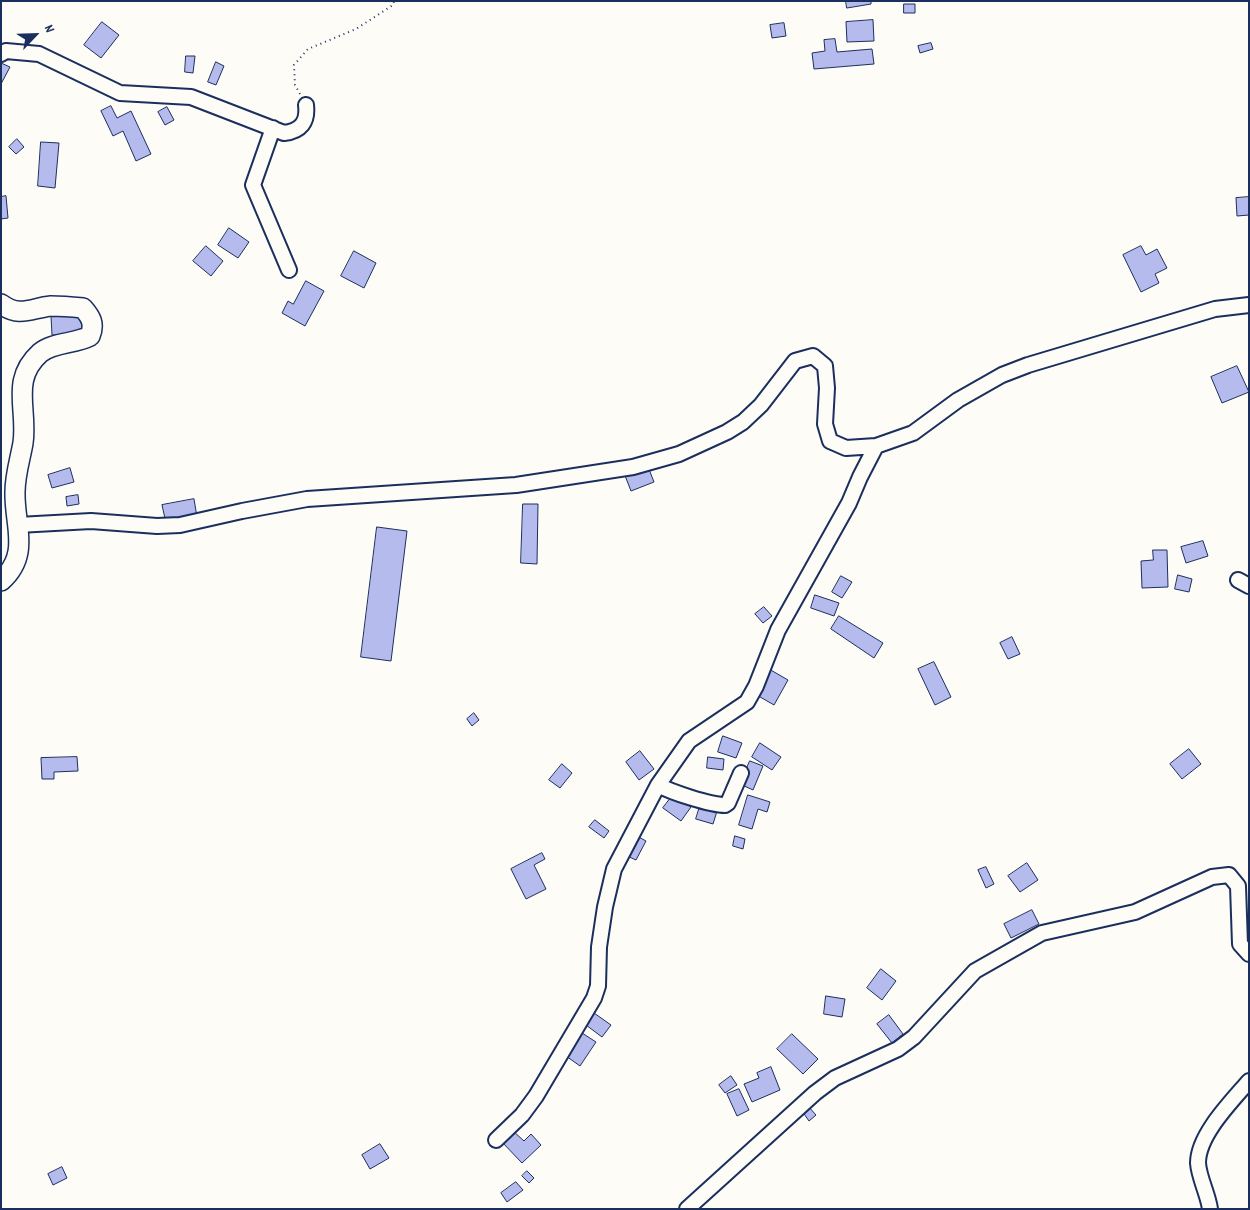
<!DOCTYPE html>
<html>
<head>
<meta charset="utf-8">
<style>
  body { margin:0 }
  #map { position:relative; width:1250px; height:1210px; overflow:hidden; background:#fdfcf7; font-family:Dekko,sans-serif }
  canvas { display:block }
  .frame { position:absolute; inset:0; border:2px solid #1b2f5e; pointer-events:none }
  .north { position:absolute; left:10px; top:10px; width:50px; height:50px; -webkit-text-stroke:4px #fdfcf7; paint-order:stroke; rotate:66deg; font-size:14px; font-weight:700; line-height:20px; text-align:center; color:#1b2f5e }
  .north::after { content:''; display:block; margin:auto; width:18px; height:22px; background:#1b2f5e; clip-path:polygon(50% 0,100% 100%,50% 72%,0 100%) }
</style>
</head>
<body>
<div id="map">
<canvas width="1250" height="1210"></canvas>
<div class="frame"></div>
<div class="north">N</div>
</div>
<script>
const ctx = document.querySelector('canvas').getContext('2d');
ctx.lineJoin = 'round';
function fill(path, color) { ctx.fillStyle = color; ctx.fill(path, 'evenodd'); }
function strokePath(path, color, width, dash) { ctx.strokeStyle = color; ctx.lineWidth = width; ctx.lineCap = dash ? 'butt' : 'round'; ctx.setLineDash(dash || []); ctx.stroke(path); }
const building = new Path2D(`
  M846,1H871V4L847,8Z
  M904,4H915V13H904Z
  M873,20L874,41L847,42L846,22Z
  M102,22L119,35L101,58L84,45Z
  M784,23L786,36L772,38L770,25Z
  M835,39L837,52L872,49L874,64L814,69L812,53L825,51L824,40Z
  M931,43L933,49L920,53L918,46Z
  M186,56H195L193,73L185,72Z
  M216,62L224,66L216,85L208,82Z
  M1,63L10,67L1,84Z
  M111,106L117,118L131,111L151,154L136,161L123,131L113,136L101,111Z
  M167,107L174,120L165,125L158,112Z
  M17,139L24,147L16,154L9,147Z
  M41,142L59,143L55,188L38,186Z
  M6,196L8,218L1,219V197Z
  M1249,197V215L1237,216L1236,198Z
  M229,228L249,242L238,258L218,245Z
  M206,246L223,261L211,276L193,261Z
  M1141,246L1146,255L1157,249L1167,268L1155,274L1159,283L1141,292L1123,255Z
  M354,251L376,263L364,288L341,276Z
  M306,281L324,291L305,326L282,313L288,301L293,304Z
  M83,315L84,334L52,335L51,316Z
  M1237,366L1249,392L1222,403L1211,377Z
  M647,464L654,482L631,491L624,473Z
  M70,468L74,482L52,488L48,475Z
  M78,495L79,504L67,506L66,497Z
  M194,499L197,517L166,523L162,505Z
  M523,504H538L537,564L521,563Z
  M377,527L407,531L391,661L361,657Z
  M1203,541L1208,556L1186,563L1181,547Z
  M1153,550H1167L1168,587L1142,588L1141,561L1153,560Z
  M1178,575L1192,579L1189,592L1175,589Z
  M841,576L852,582L842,598L832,592Z
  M815,595L839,603L834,616L811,608Z
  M764,607L772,616L763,623L755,614Z
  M839,616L883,643L874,658L831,629Z
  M1012,637L1020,654L1008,659L1000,643Z
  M934,662L951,697L935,705L918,669Z
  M769,669L788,680L774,705L755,694Z
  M474,713L479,720L472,726L467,719Z
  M723,736L742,743L736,758L718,752Z
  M760,743L781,757L772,770L752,757Z
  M1189,749L1201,764L1182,779L1170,764Z
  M640,751L654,769L639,780L626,762Z
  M77,757L78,771L54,772V779H42L41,758Z
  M708,757L724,759L723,770L707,768Z
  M750,761L763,766L753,790L740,784Z
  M562,764L572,773L560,788L549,780Z
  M673,795L691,807L681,821L663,808Z
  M748,795L770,802L767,812L758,809L752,829L739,825Z
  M701,803L718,808L713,824L696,819Z
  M595,820L609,831L604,838L589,827Z
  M637,836L646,841L636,860L627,856Z
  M735,836L745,839L743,849L733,846Z
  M542,853L545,859L534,865L546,889L526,899L511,869Z
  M1027,863L1038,880L1020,892L1008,876Z
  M986,867L994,884L986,888L978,870Z
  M1032,910L1039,924L1011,938L1004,924Z
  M881,969L896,981L882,1000L867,988Z
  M826,996L845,999L842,1017L824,1014Z
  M594,1013L611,1025L602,1037L586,1025Z
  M889,1015L903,1034L892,1043L877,1024Z
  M582,1033L596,1042L580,1066L566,1056Z
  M792,1034L818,1059L803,1074L777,1049Z
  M771,1067L780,1090L752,1102L744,1084L759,1078L757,1073Z
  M731,1076L737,1085L725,1093L719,1085Z
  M739,1089L749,1110L737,1116L727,1094Z
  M808,1106L816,1115L809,1121L802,1111Z
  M512,1130L524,1141L531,1134L541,1145L522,1163L501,1141Z
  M380,1144L389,1158L370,1169L362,1155Z
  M62,1167L67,1178L53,1185L48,1174Z
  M527,1171L534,1178L529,1183L522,1176Z
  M516,1182L523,1190L507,1202L501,1193Z`);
fill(building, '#b5bbec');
strokePath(building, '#1b2f5e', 1);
const street = new Path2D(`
  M1,54L6,51L39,54L120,93L191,97L284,133C301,131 308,122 306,105
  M273,128L253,185L289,270
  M18,525L91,521L157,526L180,525L242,511L307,499L516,485L633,467L679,454L727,432L743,422L761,405L795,361L813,356L825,366L827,388L825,424L830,441L846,448L876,446L913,433L958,400L1002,375L1028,365L1215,309L1249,305
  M1238,580L1249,586
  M658,785C671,792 710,805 725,805L728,803L741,773
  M496,1140L522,1115L536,1096L594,998L598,986L599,947L605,907L614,869L658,785L689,741L747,702L756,686L778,630L849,503L860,477L876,446
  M687,1209L815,1093L835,1078L898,1049L914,1037L975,971L1042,933L1135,912L1212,877L1229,875L1238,886L1240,944L1249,954
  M1210,1209C1208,1194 1199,1178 1198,1163C1198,1135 1231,1102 1249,1081`);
const secondary = new Path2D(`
  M1,304C20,318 31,308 51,306C62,306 73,307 83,308C91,317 95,324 90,336C75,344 53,342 40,353C10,380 28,409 23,443C20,460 15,475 15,492C14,525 31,554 1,581`);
strokePath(street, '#1b2f5e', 18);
strokePath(secondary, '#1b2f5e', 22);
strokePath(new Path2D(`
  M300,94L295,85L294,65L308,49L356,29L393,5L394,1`), '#1b2f5e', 2, [1, 4]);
strokePath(street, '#fdfcf7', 14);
strokePath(secondary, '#fdfcf7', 19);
</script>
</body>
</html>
